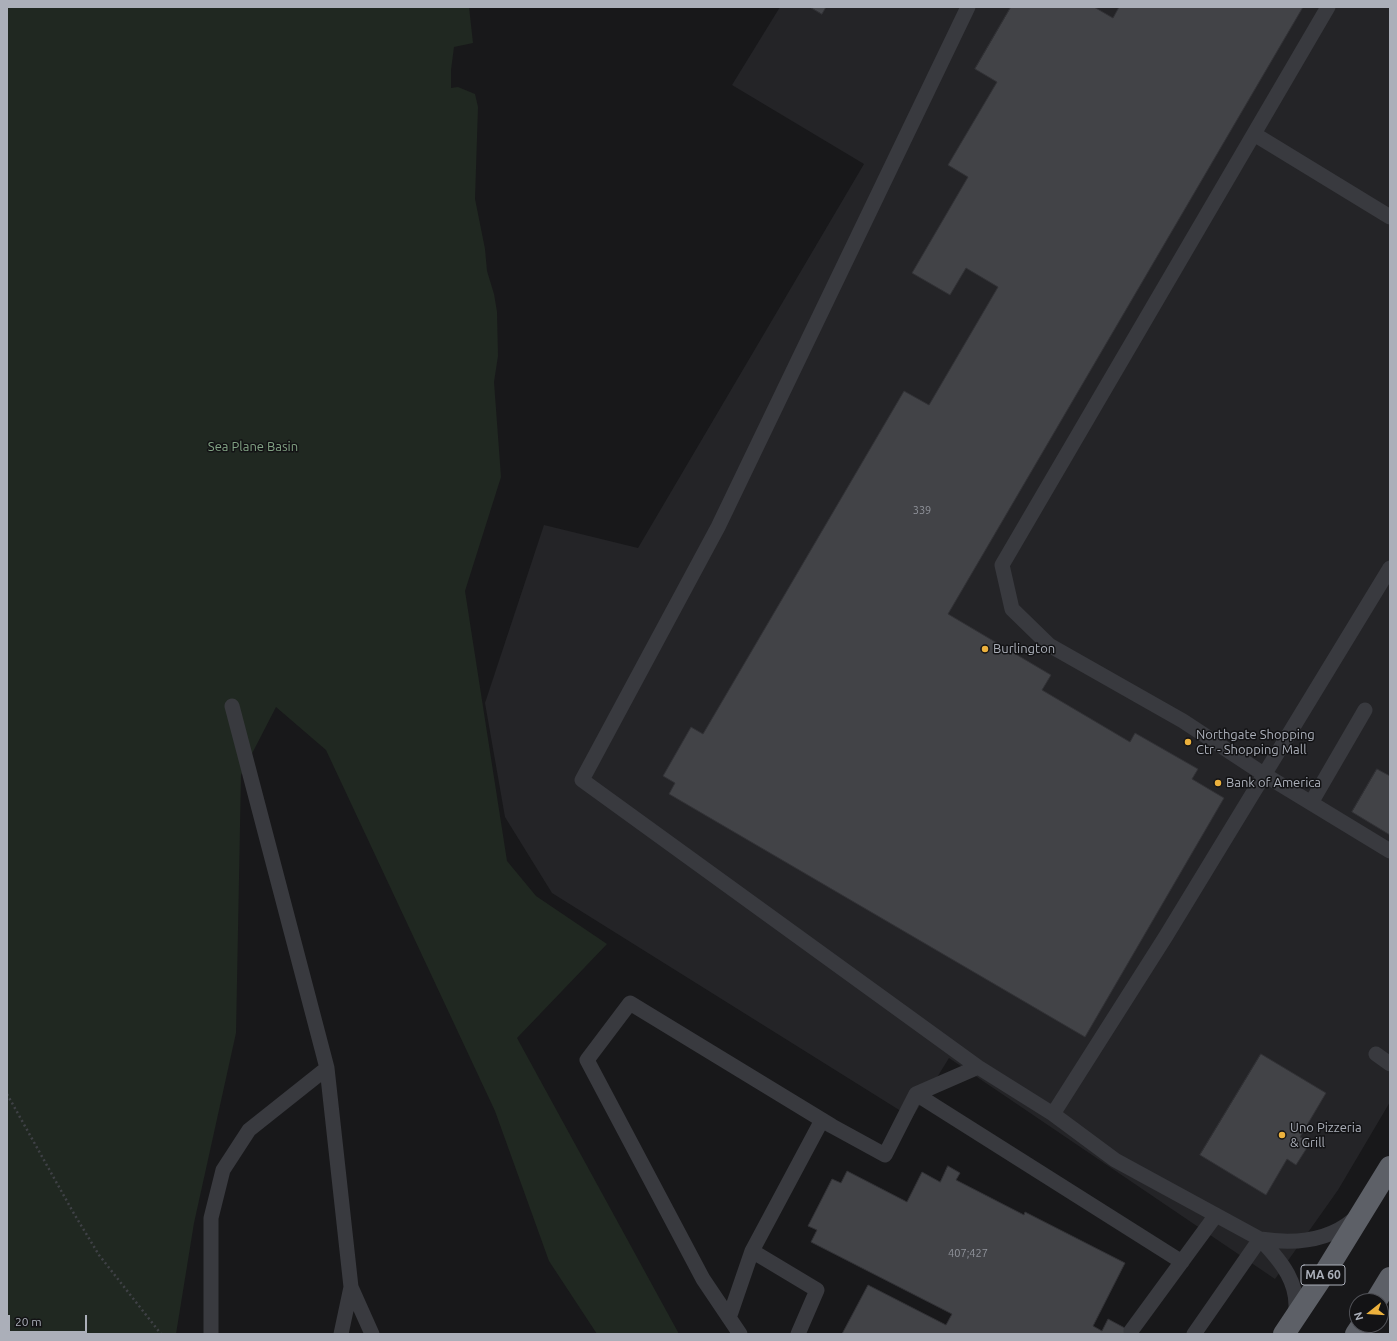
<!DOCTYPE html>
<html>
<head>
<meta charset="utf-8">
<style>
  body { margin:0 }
  #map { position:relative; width:1397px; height:1341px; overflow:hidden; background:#18181a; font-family:Ubuntu,sans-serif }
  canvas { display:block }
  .frame { position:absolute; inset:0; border:8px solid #abafb9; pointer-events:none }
  .north { position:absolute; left:1349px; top:1293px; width:40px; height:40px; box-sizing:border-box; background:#131315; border:1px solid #505157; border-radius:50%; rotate:253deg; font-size:11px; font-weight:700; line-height:16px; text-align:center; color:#abafb9 }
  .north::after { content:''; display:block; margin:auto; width:14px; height:18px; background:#ecb13d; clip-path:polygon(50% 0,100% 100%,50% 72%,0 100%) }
  .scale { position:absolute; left:8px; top:1315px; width:79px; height:18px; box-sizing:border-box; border:2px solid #abafb9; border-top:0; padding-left:5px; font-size:12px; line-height:14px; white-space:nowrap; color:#abafb9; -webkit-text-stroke:3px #131315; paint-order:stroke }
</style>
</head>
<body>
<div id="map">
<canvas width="1397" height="1341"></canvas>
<div class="frame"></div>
<div class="north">N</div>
<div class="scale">20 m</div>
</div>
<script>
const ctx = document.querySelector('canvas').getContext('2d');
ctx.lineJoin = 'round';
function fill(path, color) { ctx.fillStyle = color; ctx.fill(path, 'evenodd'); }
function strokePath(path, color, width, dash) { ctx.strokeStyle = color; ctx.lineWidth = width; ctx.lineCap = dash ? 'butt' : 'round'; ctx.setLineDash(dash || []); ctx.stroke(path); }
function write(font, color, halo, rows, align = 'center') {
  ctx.font = font + ' Ubuntu,sans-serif'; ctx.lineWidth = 3; ctx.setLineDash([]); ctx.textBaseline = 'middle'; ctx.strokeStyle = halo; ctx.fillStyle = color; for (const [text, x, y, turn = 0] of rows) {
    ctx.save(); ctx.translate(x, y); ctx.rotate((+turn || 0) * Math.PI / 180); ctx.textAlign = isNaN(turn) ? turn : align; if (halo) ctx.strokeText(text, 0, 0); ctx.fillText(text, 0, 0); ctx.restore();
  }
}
fill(new Path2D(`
  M780,7H1390V1102L1338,1190L1275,1279L949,1058L912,1118L552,893L505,817L485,703L544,525L638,548L864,164L732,85Z`), '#242427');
fill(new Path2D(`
  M7,7H469L473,43L454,47L451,70V88L458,87L475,94L478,107L475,199L485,249L487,271L494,294L497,312L498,356L494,382L501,477L465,591L507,861L536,896L607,944L517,1038L679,1334H597L549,1261L495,1111L326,750L276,707L241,775L236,1033L194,1223L176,1334H7Z`), '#202821');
const building = new Path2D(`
  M810,7H826L822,14Z
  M1011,7H1094L1113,18L1119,7H1303L948,614L1051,675L1042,690L1130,742L1135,733L1198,769L1192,779L1224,798L1085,1037L669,794L675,783L663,776L691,727L703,734L904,391L929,405L998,287L966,268L950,295L912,273L968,177L948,165L997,82L975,69Z
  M1377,769L1390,776V835L1352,812Z
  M1261,1054L1326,1093L1300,1137L1310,1143L1296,1165L1287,1159L1266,1195L1200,1155Z
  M948,1166L960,1173L956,1180L1024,1215L1025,1212L1125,1263L1093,1326L1102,1331L1108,1319L1136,1334H842L868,1285L946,1325L952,1314L811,1242L817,1230L808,1226L832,1179L841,1183L847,1171L907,1202L922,1172L940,1182Z`);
fill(building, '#424347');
strokePath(building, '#323236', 1);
strokePath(new Path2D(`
  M7,1094L73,1212L99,1255L161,1334`), '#3f4146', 2.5, [2, 3]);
strokePath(new Path2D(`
  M968,7L718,527L582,780L978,1067
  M1328,7L1002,565L1012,609L1049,645L1183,721L1265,775L1390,851
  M1254,134L1390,217
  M232,706L327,1068L351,1287L341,1334
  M1311,803L1365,710
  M1376,1054L1390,1064
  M916,1094L1182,1262
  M1260,1239C1293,1244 1327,1242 1353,1220
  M752,1251L817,1290L798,1334
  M351,1287L372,1334
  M1295,1317C1301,1284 1281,1261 1260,1239L1115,1160L1053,1114L1166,936L1390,568
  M729,1318L752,1251L822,1120
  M1131,1331L1216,1215
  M211,1334V1218L223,1170L249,1130L327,1068
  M740,1334L703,1279L587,1060L630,1003L832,1126L885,1155L916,1094L978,1067L1053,1114
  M1194,1334L1260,1239`), '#393a3f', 15);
strokePath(new Path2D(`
  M1376,1301L1390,1278
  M1284,1334L1326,1271L1390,1167
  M1356,1334L1362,1325`), '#5d6067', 22);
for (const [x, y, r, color] of [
  [985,649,4,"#ecb13d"],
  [1188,742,4,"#ecb13d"],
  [1218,783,4,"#ecb13d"],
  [1282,1135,4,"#ecb13d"]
]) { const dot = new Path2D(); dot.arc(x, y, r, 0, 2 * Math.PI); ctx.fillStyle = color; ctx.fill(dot); strokePath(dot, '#131315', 1.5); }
write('11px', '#91949c', null, [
  ["339",922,510],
  ["407;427",968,1253]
]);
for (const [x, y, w] of [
  [1323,1275,44]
]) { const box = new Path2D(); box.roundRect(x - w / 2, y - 10, w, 20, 3); ctx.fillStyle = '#131315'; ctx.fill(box); strokePath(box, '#abafb9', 1); }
write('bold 12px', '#abafb9', null, [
  ["MA 60",1323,1275]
]);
write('13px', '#82a384', '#131315', [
  ["Sea Plane Basin",253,447]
]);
write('13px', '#abafb9', '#131315', [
  ["Burlington",993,649],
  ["Northgate Shopping",1196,735],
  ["Ctr - Shopping Mall",1196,750],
  ["Bank of America",1226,783],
  ["Uno Pizzeria",1290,1128],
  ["& Grill",1290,1143]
], 'left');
</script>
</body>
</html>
